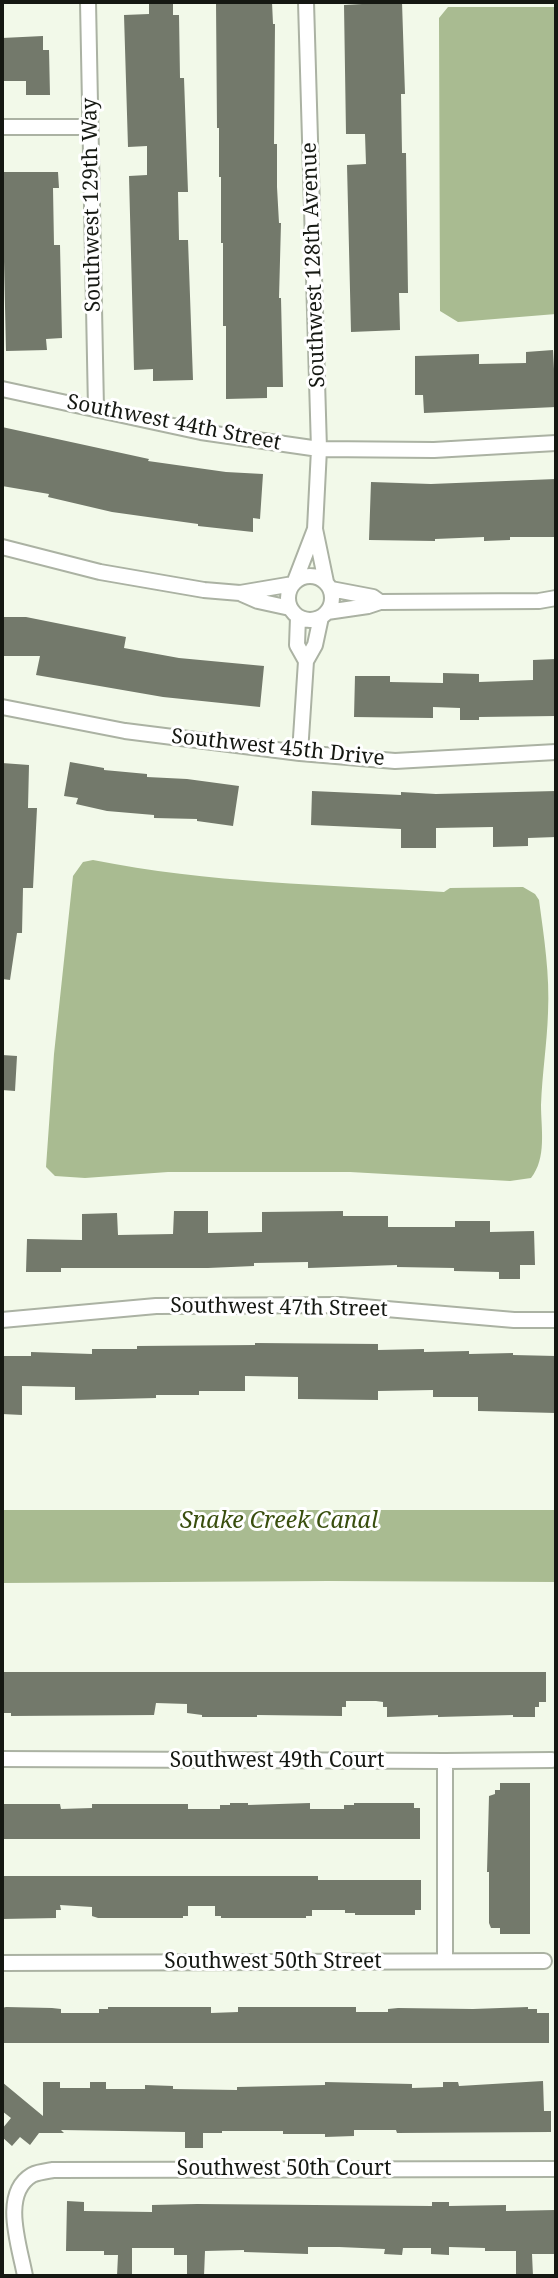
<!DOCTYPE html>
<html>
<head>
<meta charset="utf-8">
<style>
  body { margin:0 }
  #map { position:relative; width:558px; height:2278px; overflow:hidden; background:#f2f9e9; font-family:"Noto Serif",serif }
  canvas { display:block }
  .frame { position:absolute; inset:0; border:4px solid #151812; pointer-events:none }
</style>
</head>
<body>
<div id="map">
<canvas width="558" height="2278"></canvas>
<div class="frame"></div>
</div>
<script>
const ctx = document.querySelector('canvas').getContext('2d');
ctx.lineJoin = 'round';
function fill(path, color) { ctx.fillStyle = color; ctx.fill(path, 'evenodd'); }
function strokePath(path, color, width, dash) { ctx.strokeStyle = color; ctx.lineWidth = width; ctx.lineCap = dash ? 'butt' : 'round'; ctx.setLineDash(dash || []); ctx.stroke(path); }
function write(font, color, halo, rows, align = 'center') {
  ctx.font = font + ' "Noto Serif",serif'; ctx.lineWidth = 6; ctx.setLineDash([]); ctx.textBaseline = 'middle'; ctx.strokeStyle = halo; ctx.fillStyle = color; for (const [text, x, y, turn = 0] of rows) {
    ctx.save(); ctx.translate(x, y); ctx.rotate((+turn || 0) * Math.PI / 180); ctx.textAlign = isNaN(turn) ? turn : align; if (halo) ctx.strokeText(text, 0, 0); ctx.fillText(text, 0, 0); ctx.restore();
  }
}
fill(new Path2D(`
  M448,7H556V314L458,322L440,311L439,18Z
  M93,860C208,883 327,885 444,892L450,888L523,887L535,894L539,900C544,937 550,975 548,1013C547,1044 542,1074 541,1105C541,1129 547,1158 531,1178L510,1181L350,1172H168L85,1178L55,1176L46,1167L54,1054L73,876L83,862Z
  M2,1510H556V1582L329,1581L2,1583Z`), '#a9bb91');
fill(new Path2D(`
  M216,2H272L273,24H275L274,144H277V187L279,223H281L279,298H281L283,387H267V398L226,399V326H223V243H221V177H219V128H217Z
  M361,2H402L405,94H401L402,153H406L408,293H399L400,330L351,332L347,165L366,164L365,134H346L344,5L362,4Z
  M149,4H173V15H179L180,78H184L188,192H178L179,240H188L193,380L153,381V369L134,370L129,176L147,175V146L128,147L124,15L149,14Z
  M43,36V50H49L50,95H26V81H2V38Z
  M2,172H58L59,188H53L54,245H60L62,338L46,339L47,350L6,351Z
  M553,350L556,407L424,413L423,395H415V356L479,354V364L526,363V352Z
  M2,427L149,459L148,461L226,472L263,474L260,519L253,518V532L198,526V524L112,512L48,497L49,494L2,486Z
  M556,479V537H510V540L484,541V537L435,539V541L369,540L371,482L431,484Z
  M2,617H26L126,637L124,648L179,658L264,666L260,707L163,697L36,675L40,656H2Z
  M556,659V716L479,717V720H460V708L433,707V718L354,717L355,676H390V682L443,683V673L479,674V682L533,680V660Z
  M70,762L104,768V770L147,774V777L187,779L239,786L233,826L197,821V819L154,818V815L107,811L76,804L78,798L64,796Z
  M2,763L29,765L28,808H37L33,888H23L22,933H17L10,980L2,979Z
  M312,791L401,795V792L436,794L556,791V837L528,838V846L493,847V827L436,828V848H401V829L311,825Z
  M2,1055L17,1056L15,1091L2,1090Z
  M174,1211H208V1233L262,1232V1212L343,1211V1216H388V1227H455V1221H490V1232L534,1231L535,1265H520V1279H499V1272L454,1271V1268L397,1267V1265L308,1268V1262L254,1263V1266L208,1268H61V1272H26L27,1239L82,1240V1214L117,1213L118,1235L173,1234Z
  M255,1343L378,1344V1350L424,1349V1352L469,1351V1354L513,1353V1355L556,1356V1413L478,1411V1397H433V1390L378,1391V1400L298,1399V1377L245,1376V1391H199V1395H156V1398L75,1400V1387L22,1386V1415L2,1414L3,1356H31V1352L92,1354V1349H137V1346L255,1345Z
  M2,1672H546V1702H539V1707H535V1717H513V1715L438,1717V1715L387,1717V1707H383V1702L376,1701H346V1707H342V1716L257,1715V1717H202V1715L187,1713V1704L156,1703L154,1715L11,1716V1713H2Z
  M500,1783H530V1934H500V1928H491L489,1923V1872H487L489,1796L495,1794V1790H500Z
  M230,1803H248V1805L310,1803V1809H344V1805H354V1803H414V1808H420V1839H2V1804H60L61,1809L92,1808V1804H188V1809H220V1805H230Z
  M2,1876H318V1880H421V1910H415V1915H355V1913H345V1910H312V1916H306V1918H221V1916H215V1906H188V1916H183V1918H98L92,1916V1907L60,1905L61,1910H56V1918L2,1919Z
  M6,2007L52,2008L61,2009V2013H99V2009H108V2007H211V2013L238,2012V2007H356V2012H388V2009L398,2008L473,2009L528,2007V2009H537V2013H549V2043H2V2008Z
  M543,2081L544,2111H551V2132L397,2133L396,2130H354V2136L325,2137V2134H283V2131H222V2133H203V2148H185V2132L61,2130L64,2133H39L30,2145L20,2137L12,2146L2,2137V2129L11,2118L2,2111V2082L43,2116V2082H60V2088H90V2082H106V2089H145V2085L173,2086V2089L237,2090V2087L325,2085V2082L412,2084V2088L443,2087V2082H458L459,2086Z
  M67,2201L84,2202V2211L152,2212V2205L197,2204L432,2206V2202H449V2206L506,2205V2211L556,2210L555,2254H532L533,2276H516V2251H485V2248L449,2247V2255L431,2254V2248H403L402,2255L384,2254L385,2249L339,2247H308V2254L244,2252V2250L205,2251L204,2276H187V2255H174V2248H132V2276H117L118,2255H104V2251H66Z`), '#73796b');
const minor = new Path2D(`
  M88,2L96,409
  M306,2L319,449L315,529L326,582
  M2,127H91
  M2,389L201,432L319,449L434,450L556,443
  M2,547L100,572L204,590L240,593L293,584
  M288 598a22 22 0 1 1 44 0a22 22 0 1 1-44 0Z
  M295,581L315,529
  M331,589L373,597L380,602
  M242,594L258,601L290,608
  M327,612L368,606L380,602L539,601L556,598
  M298,617L297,645L306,661
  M2,707L125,731L300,753L395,761L556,752
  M300,753L306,661L315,645L321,617
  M2,1320L156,1306L340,1305L514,1320H556
  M2,1759L445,1761L552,1760
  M445,1961V1761
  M2,1963L544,1961
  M25,2276C20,2247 0,2194 32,2175C38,2172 47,2171 53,2170L556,2169`);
strokePath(minor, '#abb2a3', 18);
strokePath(minor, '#fff', 14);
write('21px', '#151812', '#fff', [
  ["Southwest 129th Way",92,205,-91],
  ["Southwest 128th Avenue",314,265,-92],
  ["Southwest 44th Street",174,423,11],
  ["Southwest 45th Drive",278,748,6],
  ["Southwest 47th Street",279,1308,1],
  ["Southwest 49th Court",277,1761],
  ["Southwest 50th Street",273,1962],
  ["Southwest 50th Court",284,2169]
]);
write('italic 23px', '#394e0e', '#fff', [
  ["Snake Creek Canal",279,1521]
]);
</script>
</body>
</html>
